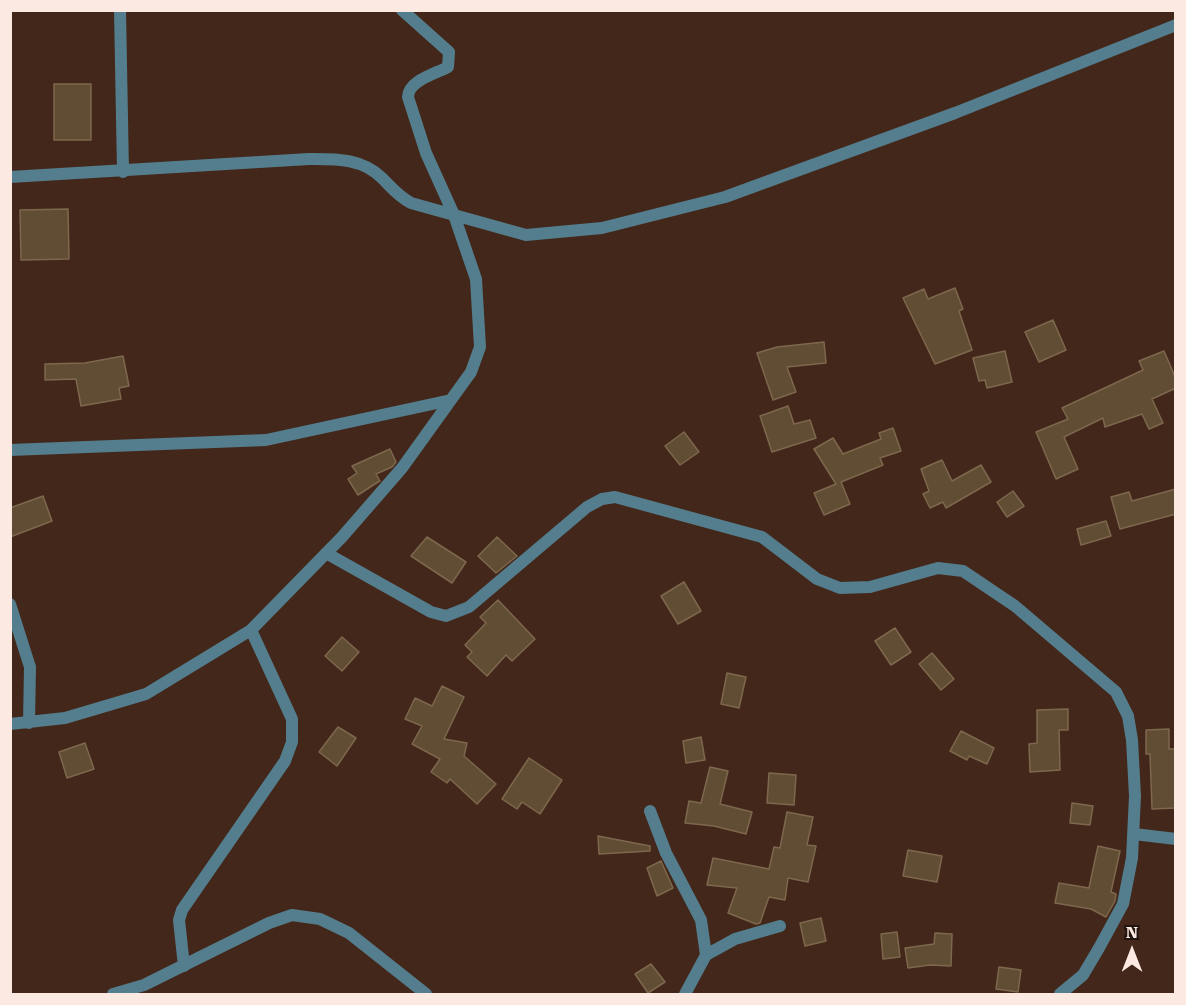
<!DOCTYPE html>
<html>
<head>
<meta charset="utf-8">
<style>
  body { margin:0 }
  #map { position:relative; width:1186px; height:1005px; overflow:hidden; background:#43271a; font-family:"Roboto Serif",serif }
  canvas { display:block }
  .frame { position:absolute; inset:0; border:12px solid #fce9e1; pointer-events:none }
  .north { position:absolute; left:1102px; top:921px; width:60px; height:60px; -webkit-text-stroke:4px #20140e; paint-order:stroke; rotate:0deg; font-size:16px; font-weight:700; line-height:24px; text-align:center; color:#fce9e1 }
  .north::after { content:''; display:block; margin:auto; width:21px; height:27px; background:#fce9e1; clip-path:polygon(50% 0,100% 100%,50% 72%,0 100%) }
</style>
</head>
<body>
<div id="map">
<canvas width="1186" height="1005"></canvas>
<div class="frame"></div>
<div class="north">N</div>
</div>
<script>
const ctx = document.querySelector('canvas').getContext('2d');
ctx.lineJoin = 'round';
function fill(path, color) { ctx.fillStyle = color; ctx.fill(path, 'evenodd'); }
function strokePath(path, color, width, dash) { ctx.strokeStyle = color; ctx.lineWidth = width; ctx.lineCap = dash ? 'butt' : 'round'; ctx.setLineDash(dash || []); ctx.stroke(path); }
const building = new Path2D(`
  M54,84H91V140H54Z
  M68,209L69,259L21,260L20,210Z
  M955,288L963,309L959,311L972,350L935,364L903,298L924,289L928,299Z
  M1053,320L1066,350L1039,362L1025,332Z
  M824,342L826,363L787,367L796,392L773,400L757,353L777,347Z
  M1005,351L1012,382L987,388L985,380L979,381L973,358Z
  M1164,351L1176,379V388L1152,399L1163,423L1149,429L1142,414L1105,427L1103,418L1064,437L1078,469L1056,479L1036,432L1068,419L1062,408L1143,370L1139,361Z
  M123,356L129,386L119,388L121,399L81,406L76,379L45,380V364L85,363Z
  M788,406L794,424L810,420L816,438L772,452L760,416Z
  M893,428L901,451L880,458L883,465L841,482L850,504L824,515L814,493L836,484L814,449L833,438L843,454L881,439L879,433Z
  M684,432L699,452L680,465L665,446Z
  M390,449L396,462L392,467L376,474L380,481L378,482L358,495L348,479L357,473L352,466Z
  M942,460L952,481L981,465L991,482L946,508L943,502L930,508L923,494L929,491L921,469Z
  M1176,489V514L1120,529L1111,497L1129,492L1132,501Z
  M1013,491L1024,506L1007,517L997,502Z
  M43,496L52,521L10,537V508Z
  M1106,521L1111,536L1081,545L1077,529Z
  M427,537L466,562L452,583L411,556Z
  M497,537L517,556L496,573L478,556Z
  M684,582L701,611L678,624L661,596Z
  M498,600L535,639L512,661L506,655L487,676L467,657L472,652L465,645L486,623L480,617Z
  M895,628L911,652L891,665L875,641Z
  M342,637L359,652L342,671L325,656Z
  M932,653L954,679L941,690L919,664Z
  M727,673L746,677L739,708L721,704Z
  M442,686L464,697L444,739L467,743L464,756L496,784L477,804L450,779L447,783L431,772L440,759L412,744L422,726L405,719L415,698L432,706Z
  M1068,709V730H1059L1060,770L1030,772L1029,744L1037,743V710Z
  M338,727L356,738L337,766L319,752Z
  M1169,729V749H1176V808L1152,809L1150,754H1146V730Z
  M961,731L994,748L987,764L969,756L967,760L950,751Z
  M701,737L705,760L686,763L683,741Z
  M85,743L94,769L67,778L59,752Z
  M529,758L562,780L540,814L522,802L517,809L502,799Z
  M710,767L728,771L720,804L752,812L746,834L714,826L685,823L689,801L701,803Z
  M769,773L796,775L794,805L767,803Z
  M1072,803L1093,806L1090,825L1070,823Z
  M787,812L813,817L807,845L816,846L808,882L788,878L785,900L769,897L760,923L756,924L728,913L737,888L707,885L713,858L769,869L774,847L780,848Z
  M598,836L650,846V851L599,854Z
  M1098,846L1120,851L1111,892L1116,894L1115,901L1106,917L1091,909L1055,903L1059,883L1089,888Z
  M908,850L942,856L937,882L903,876Z
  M661,861L673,888L657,896L647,868Z
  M821,918L826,941L805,946L800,923Z
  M897,932L900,957L883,959L881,934Z
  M935,933L952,934L951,966L930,965L908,968L905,948L934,944Z
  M651,964L665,982L648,993L635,974Z
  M999,967L1021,970L1018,992L996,989Z`);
fill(building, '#614d34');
strokePath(building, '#7d684e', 1.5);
strokePath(new Path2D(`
  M120,10L123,172
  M10,177L309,159C336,159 362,158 382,178C392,188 398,196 411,203L526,235L602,228L725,197L955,113L1176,25
  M10,450L266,440L451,400
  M326,553L431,612L446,616L469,607L587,507L602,499L615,497L762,537L817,579L840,588L870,587L938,568L963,571L1015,606L1116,692L1128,716L1132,740L1135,796L1132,858L1123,904L1099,948L1083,975L1060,994
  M10,604L30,667L29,723
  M10,724L65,718L146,694L251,630L342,537L402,468L471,372L480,347L476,279L454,215L426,153L408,97C408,81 435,74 448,67L449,52L402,10
  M650,811L666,853L701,920L706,955
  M1134,834L1176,839
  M184,966L179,920L182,910L285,761L292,742V719L251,630
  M113,994L144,985L269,923L292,915L320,919L349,933L426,994
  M685,994L706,955L735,939L780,926`), '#547e8d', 12);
</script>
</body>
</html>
